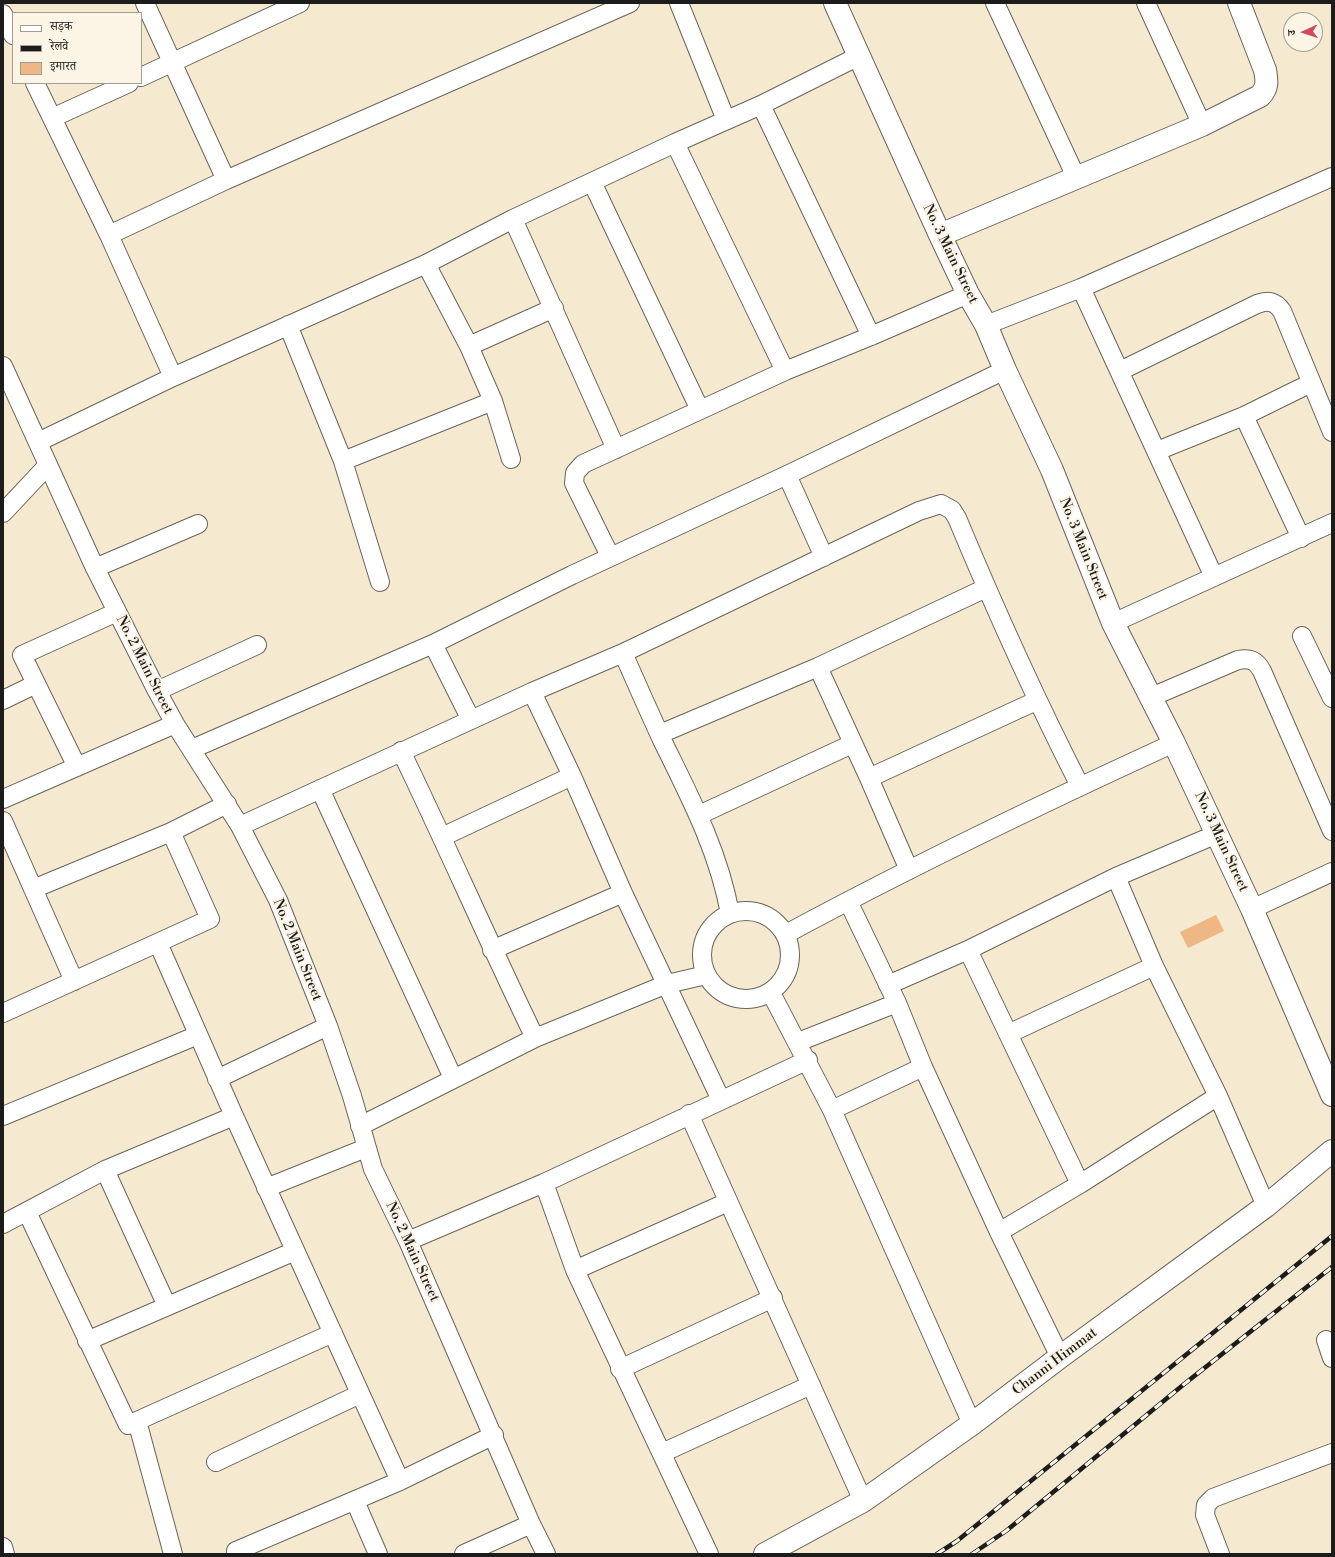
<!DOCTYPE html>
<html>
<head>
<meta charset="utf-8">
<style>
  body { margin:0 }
  #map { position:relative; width:1335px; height:1557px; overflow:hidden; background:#f5e9d0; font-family:"Libre Bodoni","Noto Serif Devanagari",serif }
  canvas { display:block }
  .frame { position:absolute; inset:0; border:4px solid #1c1c1c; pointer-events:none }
  .legend { position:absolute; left:12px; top:12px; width:130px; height:72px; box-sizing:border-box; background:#fcf5e5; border:1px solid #a29e95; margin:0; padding:5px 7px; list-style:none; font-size:12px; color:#1c1c1c }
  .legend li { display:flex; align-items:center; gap:8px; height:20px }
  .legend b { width:20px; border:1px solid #a29e95 }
  .north { position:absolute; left:1283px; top:12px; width:40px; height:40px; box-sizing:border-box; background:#fcf5e5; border:1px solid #a29e95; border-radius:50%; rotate:267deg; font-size:11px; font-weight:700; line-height:16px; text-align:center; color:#1c1c1c }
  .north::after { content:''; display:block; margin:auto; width:14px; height:18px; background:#d1495b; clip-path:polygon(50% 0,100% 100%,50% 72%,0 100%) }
</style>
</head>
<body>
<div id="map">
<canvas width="1335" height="1557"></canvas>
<div class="frame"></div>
<ul class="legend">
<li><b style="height:5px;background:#fff"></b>सड़क</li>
<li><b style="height:5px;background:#1c1c1c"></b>रेलवे</li>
<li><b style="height:11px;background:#eeb784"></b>इमारत</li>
</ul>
<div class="north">उ</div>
</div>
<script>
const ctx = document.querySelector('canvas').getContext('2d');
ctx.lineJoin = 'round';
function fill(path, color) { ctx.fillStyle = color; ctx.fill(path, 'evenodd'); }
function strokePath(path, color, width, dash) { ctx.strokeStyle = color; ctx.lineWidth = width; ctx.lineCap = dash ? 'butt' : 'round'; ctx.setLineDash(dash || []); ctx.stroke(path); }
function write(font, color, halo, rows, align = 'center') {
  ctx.font = font + ' "Libre Bodoni",serif'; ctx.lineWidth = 4; ctx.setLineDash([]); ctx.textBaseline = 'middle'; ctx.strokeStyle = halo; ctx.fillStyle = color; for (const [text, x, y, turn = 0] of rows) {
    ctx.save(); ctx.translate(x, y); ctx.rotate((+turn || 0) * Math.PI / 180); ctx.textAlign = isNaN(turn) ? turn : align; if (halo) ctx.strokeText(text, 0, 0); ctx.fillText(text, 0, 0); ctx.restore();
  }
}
fill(new Path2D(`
  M1216,915L1224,931L1188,948L1180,932Z`), '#eeb784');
const minor = new Path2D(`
  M145,3L226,180
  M679,3L726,120
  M995,3L1076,177
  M1146,3L1202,125
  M3,14L13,35
  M141,77L300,3
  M35,83L109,235L173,377
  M761,105L871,336
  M52,118L129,83
  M675,143L785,371
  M592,182L700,410
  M513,219L616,449
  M109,235L226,180L630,3
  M426,264L469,346L493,401L511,459
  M1081,288L1214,577
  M288,325L343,461L493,401
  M986,325L1081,288L1332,177
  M469,346L554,308
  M3,366L95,568L157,691L175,724L240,826L278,900L328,1026L352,1096L373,1169L408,1241L531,1524L546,1554
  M1120,371L1257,304C1268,300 1275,301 1282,311L1332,432
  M1244,416L1301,538
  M38,442L173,377L426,264L513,219L675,143L761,105L859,56
  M1157,451L1244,416L1311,383
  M343,461L380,582
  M787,475L824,557
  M3,513L48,465
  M610,556L574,483L575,473L583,464L785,371L871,336L968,294
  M95,568L198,524
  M1113,623L1332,523
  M1302,636L1332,698
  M433,644L471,720
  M623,653C636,682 649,712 663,742C690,797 719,852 730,914
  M818,667L869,778L909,870
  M157,691L257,645
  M532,692L572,776L623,893L721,1100
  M1149,698L1238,660C1250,658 1256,660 1262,671L1332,831
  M3,700L36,684
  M660,734L818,667L986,588
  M192,749L433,644L572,575L787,475L1005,370
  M401,751C447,846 489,943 535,1038
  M77,767L22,655L117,612
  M869,778L1036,701
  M320,789L453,1078
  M3,799L175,724
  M699,815L852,744
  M3,821L74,981
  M240,826L532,692L623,653L919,511L941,504L952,510L957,518C995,609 1035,698 1080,786
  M442,837L572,776
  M1116,877L1154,966L1218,1096L1266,1206
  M33,889L171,832
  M848,901L897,1003L923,1067L999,1232L1060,1357
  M1252,909L1332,872
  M702 955a44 44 0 1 1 88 0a44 44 0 1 1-88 0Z
  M786,934C912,866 1043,803 1174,743
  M158,943L234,1116
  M492,950L623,893
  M968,950L1080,1184
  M888,985L968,950L1116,877L1217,834
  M771,993L832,1110L972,1424
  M3,1013L210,919L171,832L227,804
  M1008,1034L1154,966
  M798,1042L897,1003
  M217,1079L328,1026
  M832,1110L923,1067
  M689,1114L863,1501
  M3,1116L198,1035
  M360,1126L535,1038L667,984L706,975
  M105,1170L167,1306
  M544,1183L575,1270L709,1554
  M266,1188L366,1148
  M27,1212L128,1425L333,1333
  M3,1224L105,1170L234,1116L400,1481L494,1435
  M999,1232L1080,1184L1218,1096
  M408,1241L544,1183L808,1060
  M575,1270L728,1202
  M1326,1340L1332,1358
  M87,1341L295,1251
  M620,1369L773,1298
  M137,1421L173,1554
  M662,1453L811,1385
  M216,1462L360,1394
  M355,1501L378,1554
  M3,1547L5,1554
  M236,1554V1551L400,1481
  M464,1554L531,1524
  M1220,1554L1205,1515L1206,1505L1213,1498L1332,1453`);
const tertiary = new Path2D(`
  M835,3L940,235L968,294L986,325L1005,370L1052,470L1113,623L1174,743L1252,909L1332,1095
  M940,235L1202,125L1260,96C1268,88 1267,81 1265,70L1239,3
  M765,1554L863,1501L972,1424L1060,1357L1266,1206L1332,1151`);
strokePath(minor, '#68645b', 20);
strokePath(tertiary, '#68645b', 24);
strokePath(minor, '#fff', 18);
strokePath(tertiary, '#fff', 22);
const rail = new Path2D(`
  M937,1554L957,1541L1332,1236
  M972,1554L1006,1531L1183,1385L1332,1267`);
strokePath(rail, '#1c1c1c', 4.5);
strokePath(rail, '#fcf5e5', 3, [9]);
write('14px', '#1c1c1c', '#fcf5e5', [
  ["No. 3 Main Street",950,254,64],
  ["No. 3 Main Street",1083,549,68],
  ["No. 2 Main Street",144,665,63],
  ["No. 3 Main Street",1221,842,65],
  ["No. 2 Main Street",297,950,68],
  ["No. 2 Main Street",412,1252,65],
  ["Channi Himmat",1055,1362,-37]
]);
</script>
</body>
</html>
